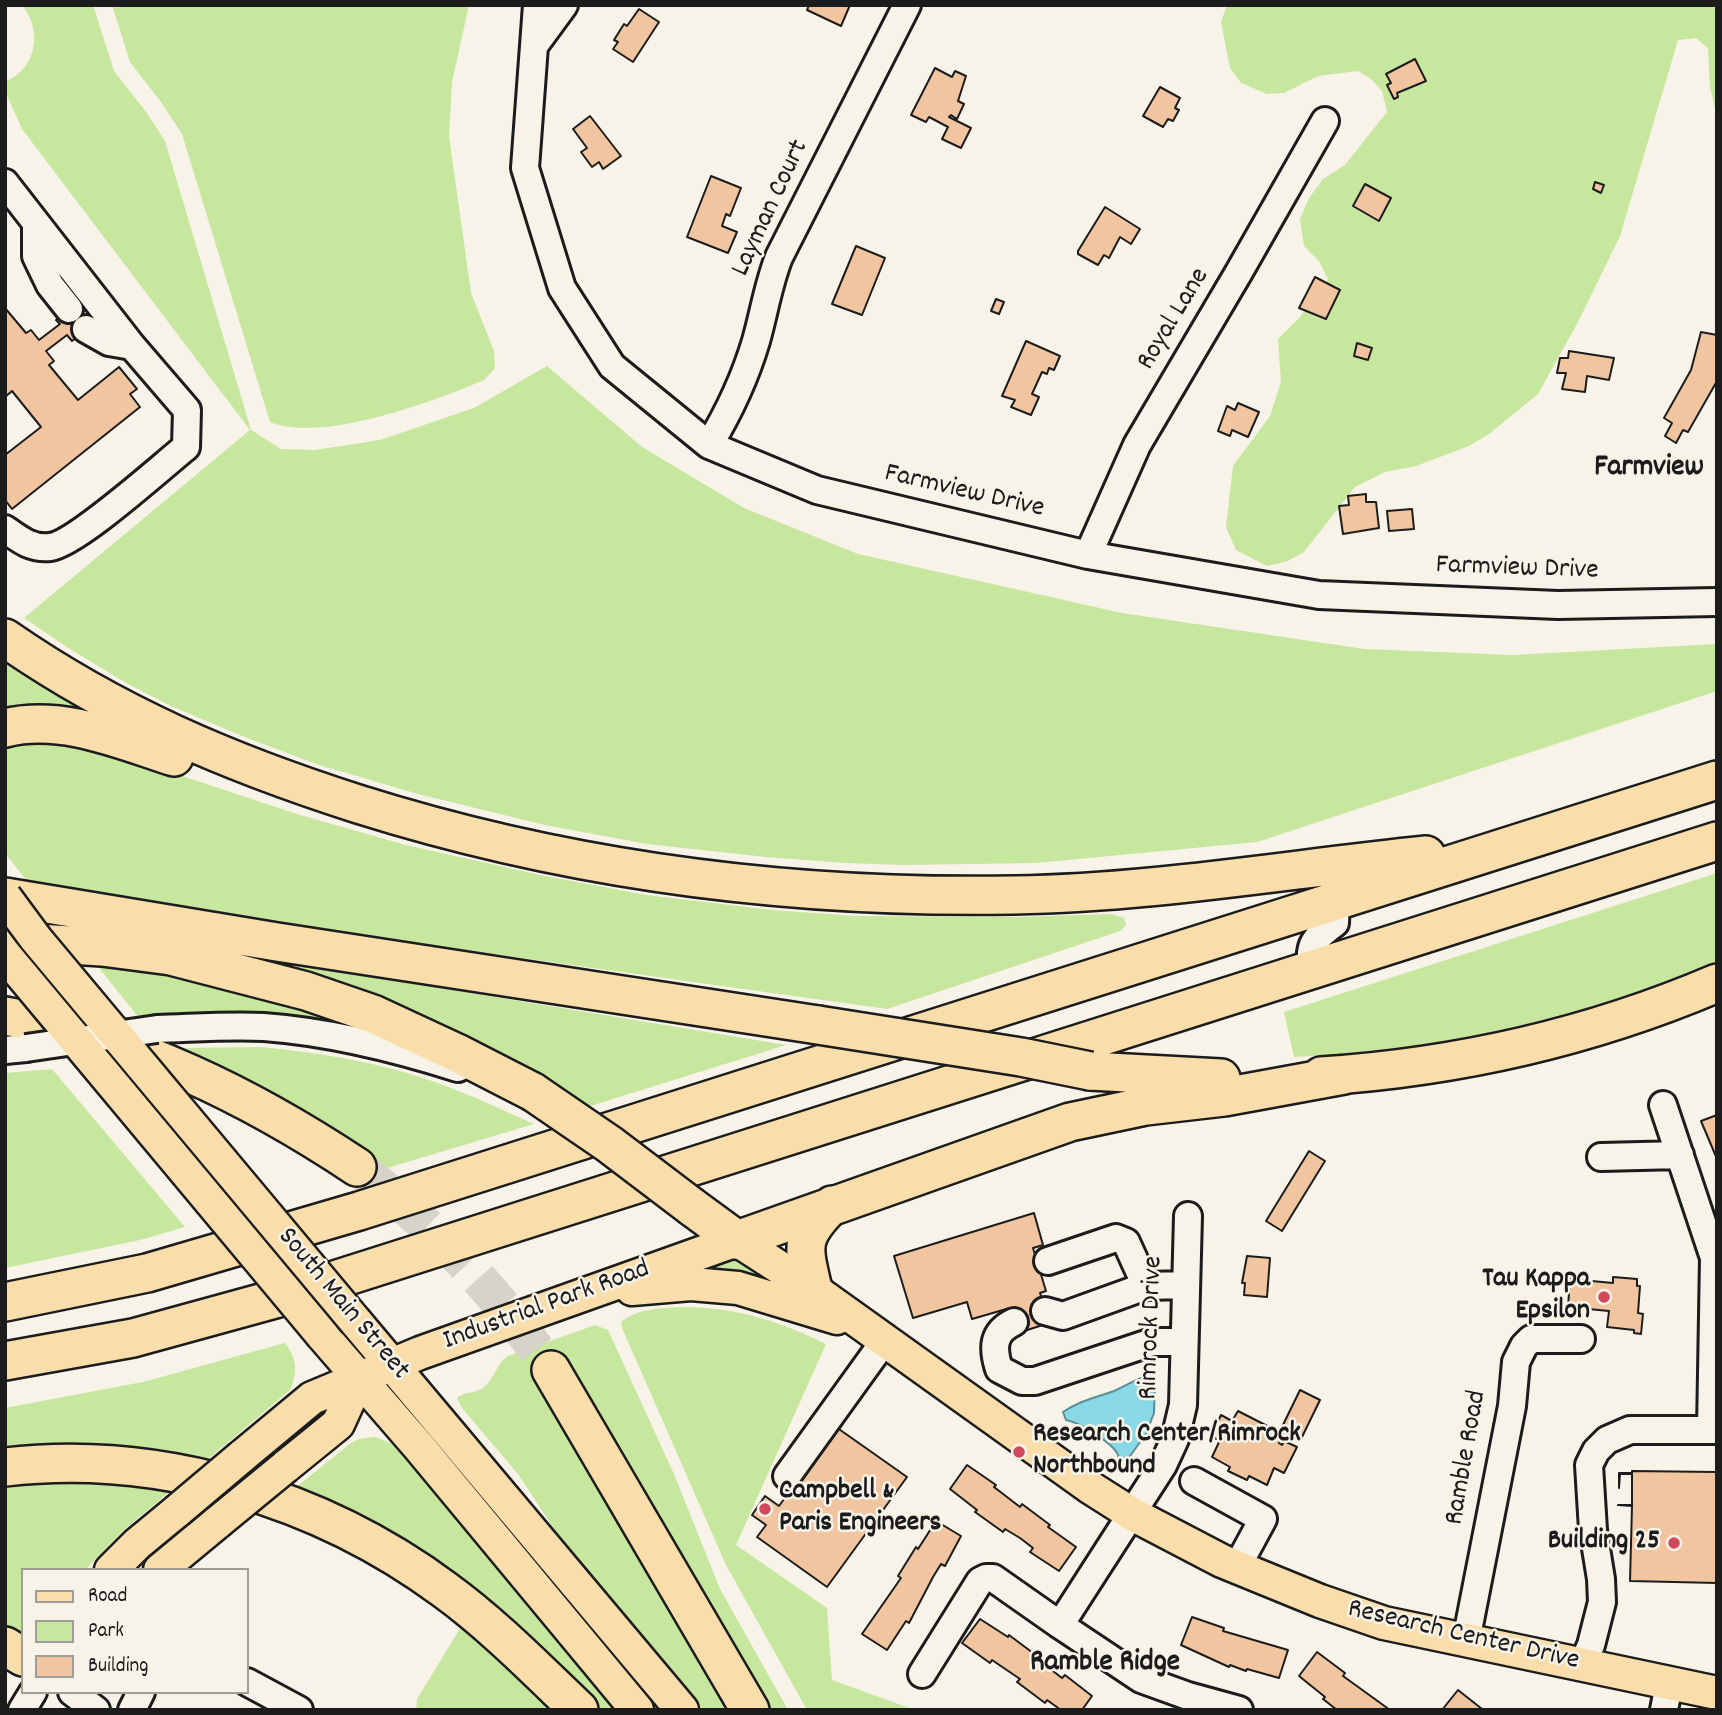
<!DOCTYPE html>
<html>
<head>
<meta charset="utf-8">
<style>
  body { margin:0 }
  #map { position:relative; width:1722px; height:1715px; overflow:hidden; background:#f7f3e8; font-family:Dekko,sans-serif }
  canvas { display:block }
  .frame { position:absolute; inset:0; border:7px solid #1c1c1c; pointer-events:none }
  .legend { position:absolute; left:21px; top:1568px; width:228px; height:126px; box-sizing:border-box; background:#f7f3e8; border:2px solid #9f9d96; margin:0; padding:9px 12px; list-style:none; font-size:21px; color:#1c1c1c }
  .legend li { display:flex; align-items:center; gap:14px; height:35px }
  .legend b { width:35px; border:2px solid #9f9d96 }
</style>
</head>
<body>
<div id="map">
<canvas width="1722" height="1715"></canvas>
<div class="frame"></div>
<ul class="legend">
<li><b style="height:9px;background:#f9deab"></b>Road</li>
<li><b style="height:19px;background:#c7e69e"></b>Park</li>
<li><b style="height:19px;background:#f0c5a0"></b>Building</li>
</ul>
</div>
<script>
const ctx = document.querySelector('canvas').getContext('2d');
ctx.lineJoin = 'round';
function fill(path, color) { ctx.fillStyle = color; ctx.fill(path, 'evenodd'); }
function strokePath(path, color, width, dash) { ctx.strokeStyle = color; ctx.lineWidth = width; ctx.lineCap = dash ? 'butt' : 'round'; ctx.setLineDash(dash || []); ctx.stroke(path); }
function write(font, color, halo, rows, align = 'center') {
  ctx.font = font + ' Dekko,sans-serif'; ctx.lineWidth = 5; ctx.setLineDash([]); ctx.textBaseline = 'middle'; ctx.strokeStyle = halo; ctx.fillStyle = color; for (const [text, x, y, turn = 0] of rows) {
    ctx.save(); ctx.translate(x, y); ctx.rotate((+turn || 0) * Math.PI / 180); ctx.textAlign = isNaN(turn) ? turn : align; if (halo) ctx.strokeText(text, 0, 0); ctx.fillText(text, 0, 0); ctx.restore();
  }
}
fill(new Path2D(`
  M22,5H93L114,71L147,113L165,141L251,430L281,449L315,450L380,440L474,408L547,366L642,447L744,508L858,554L1122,613L1364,649L1513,655L1717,644V691L1257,842L1036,863L905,865L845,863L766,857L647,844L545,825L418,794L319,765L242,736L171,706L126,683L67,647L24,618L250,430L22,129L5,91V82C37,68 43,31 22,5Z
  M112,5H469L452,82L449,136L471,293L494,351L495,368L484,380C431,402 325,443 270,422L182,134L161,102L130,62Z
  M1227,5H1717V117L1710,87L1708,48L1696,38L1678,40L1620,236L1578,322L1538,394L1489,434L1469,446L1416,466L1385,472L1355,487L1304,552L1288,561L1267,566L1236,550L1226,527L1233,466L1270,416L1281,382L1278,339L1300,317L1328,279L1319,261L1304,246L1300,219L1309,198L1323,179L1345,165L1387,112L1382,91L1371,79L1358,71L1318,76L1284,93L1267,94L1241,83L1230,68L1221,22Z
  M5,657L102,720L5,715Z
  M26,739L95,747L300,815L406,845L540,875L646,895L772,910L856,916L1016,917L1111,914L1124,918L1126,925L1120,931L887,1009L34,890L5,853V744Z
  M1717,873V960L1709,964C1576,1019 1438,1051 1294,1057L1284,1012Z
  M246,956L786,1045L587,1107C523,1064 452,1025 379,997C336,980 290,968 246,956Z
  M96,964L168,974L301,1008L370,1032L265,1014L207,1013L139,1018Z
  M262,1047C321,1053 379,1062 435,1082C469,1094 502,1110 534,1124L384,1169L367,1153L175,1048Z
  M52,1069L185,1227L140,1240L5,1268V1073Z
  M730,1257L746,1259L809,1302L672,1277Z
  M683,1307C736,1307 779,1321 826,1344L736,1545L827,1608L832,1680L915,1710H807L726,1565L622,1328L621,1322C638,1308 662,1308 683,1307Z
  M595,1325L608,1330L674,1474L720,1589L788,1710H771L728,1640L565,1356L533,1375L697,1659L731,1710H704L662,1663L566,1547L518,1474L462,1408L457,1398C465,1391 474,1394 483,1388C494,1380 496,1364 508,1356Z
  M285,1343C297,1358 298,1373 290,1390L207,1460C142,1445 72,1440 5,1448V1408L143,1382Z
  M375,1437L393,1444L400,1451L618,1710H602C570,1678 539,1645 506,1615C444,1562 372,1514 295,1488L351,1443L359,1439Z
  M77,1480L129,1483L173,1489L124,1530L85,1570H23V1634L5,1624V1484Z
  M464,1622L556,1710H416L417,1699Z`), '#c7e69e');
const water = new Path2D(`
  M1150,1375L1155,1379L1154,1413L1146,1434L1130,1456L1129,1465L1125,1470L1119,1467C1120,1462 1120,1460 1118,1455C1114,1444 1079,1422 1066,1420L1063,1412C1081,1400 1095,1398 1114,1391C1126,1386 1137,1378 1150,1375Z`);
fill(water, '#89d8e7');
strokePath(water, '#5d8d96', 2);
const building = new Path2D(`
  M809,5H850L841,26L807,10Z
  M639,9L659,22L633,62L613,49L618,42L614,40L624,24L627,26Z
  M1415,59L1426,81L1397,93L1398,97L1394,99L1387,85L1391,83L1386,74Z
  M935,68L952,77L955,71L966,76L958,101L964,104L957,119L951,115L949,117L971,128L961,148L942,139L948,127L929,117L926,122L911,115Z
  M1160,87L1180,98L1175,108L1179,110L1173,121L1168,119L1163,127L1143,116Z
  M590,116L621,156L603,169L599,162L592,167L581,152L587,148L573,129Z
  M711,176L741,188L730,216L726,214L722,226L737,232L728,253L687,237Z
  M1595,182L1604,185L1601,193L1593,189Z
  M1365,184L1391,198L1379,221L1353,206Z
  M1105,207L1140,229L1131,244L1120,237L1109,258L1104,255L1098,265L1078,254V251Z
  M856,246L885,258L862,315L832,304Z
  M1315,277L1340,290L1326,319L1299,308Z
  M996,299L1004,302L999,314L991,311Z
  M79,302L95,322L72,341L67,335L46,351L54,361L49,365L78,400L119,367L137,389L130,394L140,407L12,509L5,500V455L41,427L12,391L5,397V308L26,333L31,330L39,340L60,324L56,320Z
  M1701,332L1717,335V381L1688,432L1683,430L1676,443L1665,436L1672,423L1664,418L1691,370Z
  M1026,341L1060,356L1054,370L1049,368L1047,374L1042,372L1032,394L1039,397L1031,415L1011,407L1015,400L1002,396Z
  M1357,343L1372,348L1368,360L1354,356Z
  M1569,351L1614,358L1609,380L1587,376L1585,392L1562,389L1566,373H1557L1560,358H1568Z
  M1238,403L1259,412L1248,437L1232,430L1230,436L1218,431L1227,406L1235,410Z
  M1366,494V502H1376L1379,528L1343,534L1339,506L1349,505L1348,496Z
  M1412,509L1414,529L1389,531L1387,511Z
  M1717,1115V1159L1701,1121Z
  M1309,1151L1325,1161L1282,1231L1266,1221Z
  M1034,1213L1043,1245L1033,1248L1046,1291L1040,1293L1049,1323L1018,1333L1010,1308L972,1319L967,1302L913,1318L894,1256Z
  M1247,1256L1270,1258L1267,1297L1244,1295L1245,1283H1242Z
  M1613,1277L1637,1279V1286H1640L1638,1313L1643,1314L1641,1334L1634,1333V1330L1607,1327L1609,1311L1568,1307L1570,1279L1613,1283Z
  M1300,1390L1320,1400L1301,1439L1281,1429Z
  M1238,1411L1283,1434L1279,1443L1282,1445L1284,1441L1297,1447L1284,1473L1274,1468L1267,1485L1249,1476L1247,1480L1228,1471L1230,1467L1212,1457L1220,1440L1211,1437L1221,1415L1232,1421Z
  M836,1427L907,1477L827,1587L757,1537L766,1525L752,1515L765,1496L779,1506Z
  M967,1465L996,1485L994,1487L1020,1507L1022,1504L1050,1525L1048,1527L1076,1547L1059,1571L1030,1552L1033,1548L1020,1538L1005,1529L1003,1532L975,1512L977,1510L950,1489Z
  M1632,1471L1717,1472V1583L1630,1581L1632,1506L1618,1505H1632V1474H1620L1619,1488V1473H1632Z
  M936,1521L961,1536L945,1566L941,1564L933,1577L909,1623L906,1621L887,1650L862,1634L901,1578L898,1576L916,1547L918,1549Z
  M1192,1617L1224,1628L1223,1631L1288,1650L1279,1678L1247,1669L1246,1671L1230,1665L1229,1667L1181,1645Z
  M980,1619L1008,1637L1009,1635L1037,1656L1036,1658L1062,1678L1065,1675L1092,1696L1082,1710H1061L1047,1700L1045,1703L1017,1682L1020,1679L992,1660L990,1663L962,1643Z
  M1317,1652L1345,1673L1343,1676L1390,1710H1337L1323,1699L1325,1697L1299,1676Z
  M1458,1690L1482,1709L1481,1710H1442Z`);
fill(building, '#f0c5a0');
strokePath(building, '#1c1c1c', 2);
strokePath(new Path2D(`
  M357,1167C435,1227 495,1290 551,1370`), '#d6d3c9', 37, [37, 18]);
const minor = new Path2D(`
  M537,5L525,168L562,288L612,366L709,445L817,490L1088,555L1319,595L1558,605L1717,602
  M534,46L564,5
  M5,183L132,346L187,410L186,447C161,467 76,544 50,547C31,549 19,539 5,529
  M36,225V256L50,285L69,309
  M86,329L109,342L132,346
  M709,445C729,412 745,378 756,341C764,313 768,285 779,257L907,5
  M1088,555L1137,445L1239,272L1325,121
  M1312,969C1307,944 1316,937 1335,923L1336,901
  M157,1029C193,1028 229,1025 264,1027C331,1032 395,1048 458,1068
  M5,1050L26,1048
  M1663,1105L1714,1258L1717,1257
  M1601,1157L1680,1155
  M1048,1261L1116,1238L1126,1242L1146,1286
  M1045,1311L1063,1316L1146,1286L1186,1285
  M1014,1322C993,1332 992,1347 999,1369L1022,1381H1035L1152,1342H1184
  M1711,1430L1714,1258
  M787,1476L885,1340
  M1194,1481L1263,1519L1237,1567
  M1060,1625L1163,1465L1175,1439L1183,1405L1188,1216
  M1466,1641L1512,1406L1516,1362L1524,1346L1531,1339H1581
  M1582,1665L1591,1645L1602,1602L1601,1579L1593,1530L1589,1465L1596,1451L1607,1440L1630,1430H1717
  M922,1674L980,1581L986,1578H993L1060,1625L1141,1679L1188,1696L1239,1710
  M247,1682L299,1710
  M72,1692L96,1710
  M22,1710L33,1692
  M132,1710L141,1692
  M1664,1710L1669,1684`);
const major = new Path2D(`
  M632,1289L691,1284L738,1288L837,1318
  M356,1322L682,1710
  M322,1335L419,1447L637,1710
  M241,1457L312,1398L420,1353L737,1240L813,1289L1091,1488L1132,1514L1222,1561L1320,1601L1384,1623L1717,1693
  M285,1467L338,1424L359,1378
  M111,1570L137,1544L177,1511
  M160,1570L218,1522`);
const highway = new Path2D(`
  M5,638C116,715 230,763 358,804C571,871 791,899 1014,895C1152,893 1289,869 1426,855
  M5,728C62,714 121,740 174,757
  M5,897L277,942L818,1025
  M5,941L102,947L171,956L306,991L373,1014L457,1053L533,1092
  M5,1016C133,1038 250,1096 357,1167
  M1090,1071L1221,1078
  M1321,1076C1459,1067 1590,1037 1717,983
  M692,1207L737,1240L1070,1122L1146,1106L1224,1097L1344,1075
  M813,1289C803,1246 799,1238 832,1205
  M5,1302L147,1273L359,1211L1717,780
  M5,1361L133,1338L275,1299L1717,841
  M551,1370L750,1710
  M5,1467C160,1449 321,1498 445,1590C493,1625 535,1668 579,1710
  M5,1646L23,1657`);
strokePath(minor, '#1c1c1c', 32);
strokePath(major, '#1c1c1c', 37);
strokePath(highway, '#1c1c1c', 42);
strokePath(minor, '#f7f3e8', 26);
strokePath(major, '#f9deab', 32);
strokePath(highway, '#f9deab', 37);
const minorBridge = new Path2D(`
  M26,1048L157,1029`);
const majorBridge = new Path2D(`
  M5,897L36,939L356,1322
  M5,955L322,1335
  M177,1511L241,1457
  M218,1522L285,1467`);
const highwayBridge = new Path2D(`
  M818,1025L1021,1057L1090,1071
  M533,1092L609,1144L692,1207`);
strokePath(minorBridge, '#1c1c1c', 32, []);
strokePath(majorBridge, '#1c1c1c', 37, []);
strokePath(highwayBridge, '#1c1c1c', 42, []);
strokePath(minorBridge, '#f7f3e8', 26);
strokePath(majorBridge, '#f9deab', 32);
strokePath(highwayBridge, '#f9deab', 37);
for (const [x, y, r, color] of [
  [1604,1297,7,"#d1495b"],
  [1019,1452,7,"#d1495b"],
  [765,1509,7,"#d1495b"],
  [1674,1543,7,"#d1495b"]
]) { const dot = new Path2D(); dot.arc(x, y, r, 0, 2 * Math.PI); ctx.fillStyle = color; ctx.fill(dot); strokePath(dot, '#f7f3e8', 2.5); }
write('28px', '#1c1c1c', '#f7f3e8', [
  ["Layman Court",772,209,-65],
  ["Royal Lane",1175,320,-59],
  ["Farmview Drive",964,493,13],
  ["Farmview Drive",1517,570,2],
  ["South Main Street",342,1305,50],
  ["Industrial Park Road",547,1307,-20],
  ["Rimrock Drive",1153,1328,-88],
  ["Ramble Road",1468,1458,-80],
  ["Research Center Drive",1463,1637,13]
]);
write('bold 28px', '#1c1c1c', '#f7f3e8', [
  ["Tau Kappa",1590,1281],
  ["Epsilon",1590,1313],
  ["Research Center/Rimrock",1033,1436,"left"],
  ["Northbound",1033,1468,"left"],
  ["Campbell &",779,1493,"left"],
  ["Paris Engineers",779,1525,"left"],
  ["Building 25",1660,1543]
], 'right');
write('bold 30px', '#1c1c1c', '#f7f3e8', [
  ["Farmview",1649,470],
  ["Ramble Ridge",1105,1665]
]);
</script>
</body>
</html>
